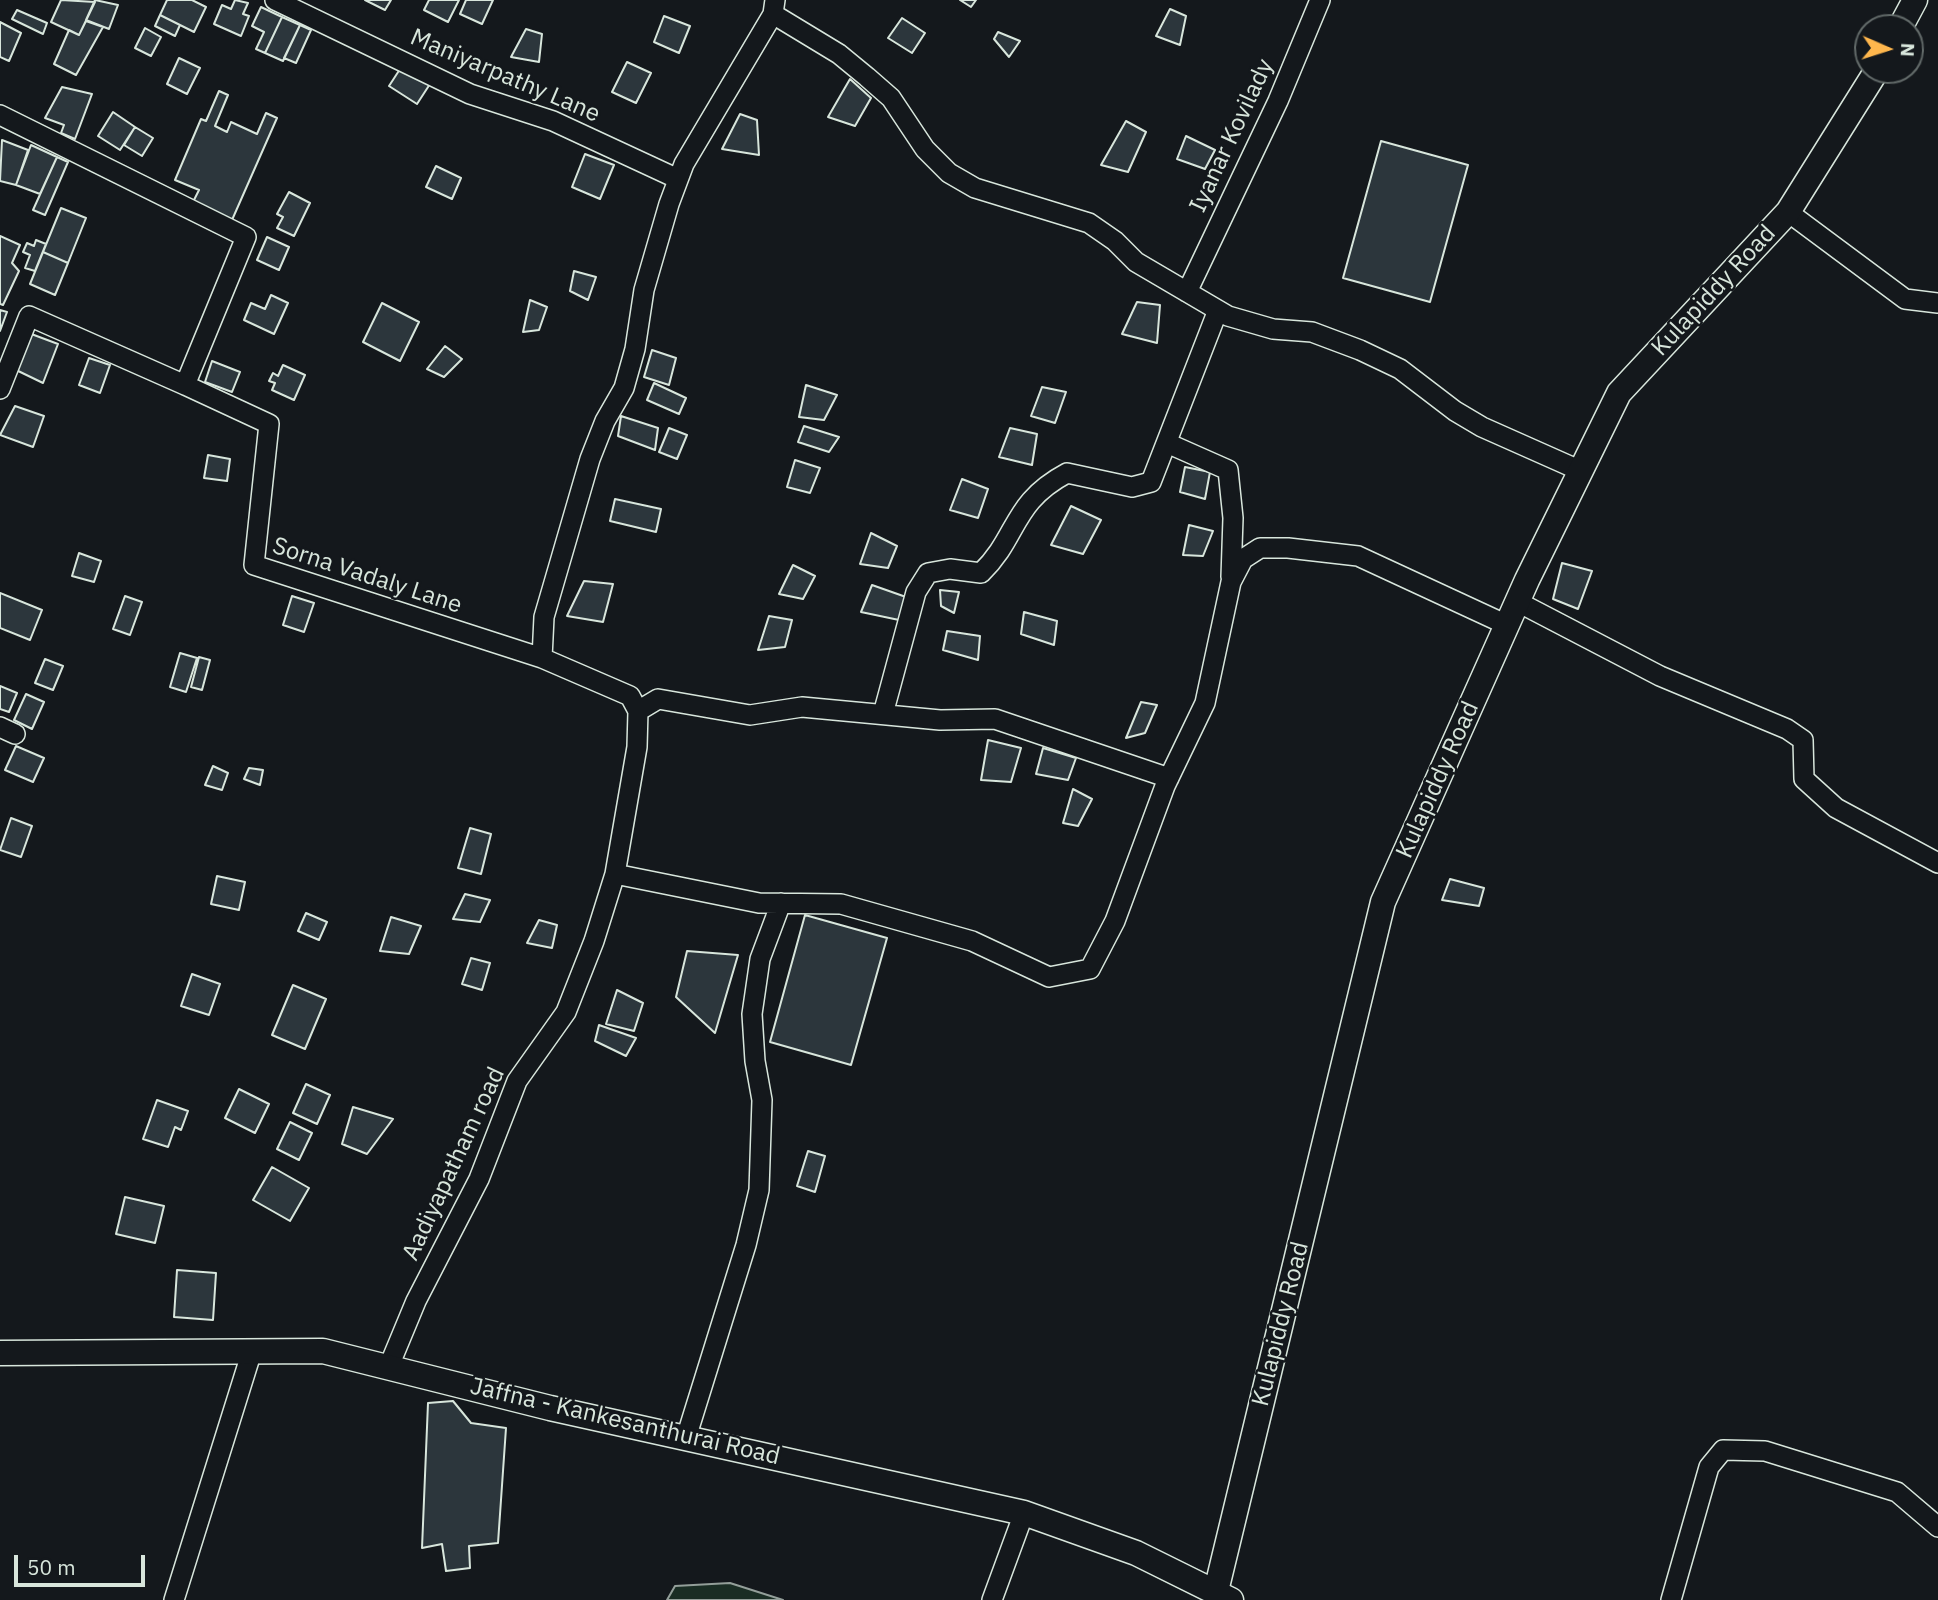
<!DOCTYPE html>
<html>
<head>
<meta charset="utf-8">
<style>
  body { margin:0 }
  #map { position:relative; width:1938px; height:1600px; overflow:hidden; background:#14181c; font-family:"IBM Plex Sans",sans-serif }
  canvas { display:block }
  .north { position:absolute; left:1854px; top:14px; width:70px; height:70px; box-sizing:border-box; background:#14181c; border:2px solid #626a69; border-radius:50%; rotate:93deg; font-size:19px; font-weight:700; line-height:28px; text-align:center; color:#d8e6dc }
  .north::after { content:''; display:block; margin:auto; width:24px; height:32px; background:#ffb74d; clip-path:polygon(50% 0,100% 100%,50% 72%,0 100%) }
  .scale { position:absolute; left:14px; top:1555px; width:131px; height:32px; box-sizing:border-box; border:4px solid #d8e6dc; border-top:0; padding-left:9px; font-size:21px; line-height:24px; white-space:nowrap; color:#d8e6dc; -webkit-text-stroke:5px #14181c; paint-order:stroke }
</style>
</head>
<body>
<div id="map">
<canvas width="1938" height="1600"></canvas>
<div class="north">N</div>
<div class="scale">50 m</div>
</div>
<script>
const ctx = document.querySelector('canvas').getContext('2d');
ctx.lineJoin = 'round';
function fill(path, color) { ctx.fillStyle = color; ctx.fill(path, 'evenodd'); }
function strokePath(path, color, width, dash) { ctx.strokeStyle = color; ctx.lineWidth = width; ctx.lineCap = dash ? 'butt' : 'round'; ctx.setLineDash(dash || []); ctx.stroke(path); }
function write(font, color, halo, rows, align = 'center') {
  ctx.font = font + ' "IBM Plex Sans",sans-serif'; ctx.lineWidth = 5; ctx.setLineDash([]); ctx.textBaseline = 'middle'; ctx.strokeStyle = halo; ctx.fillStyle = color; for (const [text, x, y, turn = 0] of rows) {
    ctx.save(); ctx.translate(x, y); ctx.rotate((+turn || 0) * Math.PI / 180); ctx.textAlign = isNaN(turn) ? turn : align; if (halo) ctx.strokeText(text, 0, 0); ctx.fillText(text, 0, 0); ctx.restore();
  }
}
const green = new Path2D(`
  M730,1583L783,1600H667L675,1586Z`);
fill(green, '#1a2d24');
strokePath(green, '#939e99', 2);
const building = new Path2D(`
  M61,0L95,2L79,35L51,22Z
  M95,0L118,5L109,29L86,20Z
  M167,0H192L206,7L194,32L160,15Z
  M235,0L248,3L243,14L249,16L241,36L214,24L222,5L231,9Z
  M365,0H391L385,10Z
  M429,0H459L448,22L424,10Z
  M466,0H493L482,24L460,14Z
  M960,0H976L971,7Z
  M261,7L282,17L265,53L256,49L264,32L252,26Z
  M1170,9L1186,16L1180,45L1156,36Z
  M17,10L47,23L43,34L12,19Z
  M160,15L180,25L175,36L155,26Z
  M664,16L690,26L679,53L654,42Z
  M282,17L300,25L283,61L265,53Z
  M902,18L925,33L912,53L888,38Z
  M86,21L103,27L76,75L54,64L69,30L79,35Z
  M0,22L21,33L9,61L0,57Z
  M300,25L311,30L296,63L284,58Z
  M145,28L161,37L151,56L135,48Z
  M526,29L542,34L539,62L511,57Z
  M998,32L1020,41L1009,57L994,39Z
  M179,58L200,68L187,94L167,84Z
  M627,62L651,73L636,103L612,92Z
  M402,66L430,84L417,104L389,86Z
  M850,79L871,98L855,126L828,117Z
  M62,87L92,94L75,139L61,133L64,125L45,118Z
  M219,91L228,95L215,126L227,132L231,122L257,134L266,113L277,118L232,220L193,202L199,190L175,180L201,119L206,121Z
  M113,112L135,127L120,150L98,136Z
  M740,114L757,120L759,155L722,149Z
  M1126,121L1146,132L1128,172L1101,165Z
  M135,127L153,138L142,156L124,145Z
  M1186,136L1215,150L1205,169L1177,159Z
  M2,140L28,150L16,185L0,181Z
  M1381,141L1468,165L1430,302L1343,278Z
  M31,145L57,157L40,194L16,185Z
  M585,154L614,165L600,199L572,187Z
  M57,157L68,162L45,215L33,210Z
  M436,166L461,178L452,199L426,187Z
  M289,192L310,203L294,236L277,228L283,217L277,214Z
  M61,208L86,218L68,263L43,252Z
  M0,236L20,245L12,263L19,271L3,305L0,304Z
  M267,237L289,247L279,270L257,260Z
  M36,240L46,244L35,271L25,268L30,255L23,252L27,243L34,246Z
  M43,252L68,263L55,295L30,284Z
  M574,271L596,277L588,300L570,291Z
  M271,295L288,303L274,334L244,320L251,303L265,309Z
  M530,300L547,307L539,330L523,332Z
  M1137,302L1160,305L1157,343L1122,334Z
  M382,303L419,322L400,361L363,342Z
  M0,310L7,312L0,331Z
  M26,332L58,344L43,383L12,368Z
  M445,346L462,359L444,377L427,369Z
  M652,350L676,358L669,385L644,377Z
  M89,358L110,365L100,393L79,385Z
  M212,361L240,372L232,392L205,382Z
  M283,365L305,375L294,400L272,390L275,383L269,381L273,373L278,376Z
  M654,383L686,398L679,414L647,400Z
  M806,385L837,395L824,420L799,417Z
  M1042,387L1066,392L1055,423L1031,416Z
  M15,406L44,416L33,447L0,435Z
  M621,416L658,428L655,450L618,436Z
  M804,426L839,437L829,452L798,442Z
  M669,428L687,435L677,459L659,452Z
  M1010,428L1037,434L1032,465L999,457Z
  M208,455L230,459L227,481L204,478Z
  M795,460L820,468L810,493L787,487Z
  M1185,467L1210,472L1205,499L1180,492Z
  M962,479L988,489L978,518L950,510Z
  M615,499L661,509L656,532L610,521Z
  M1071,506L1101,520L1083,554L1051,545Z
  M1189,525L1213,531L1203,556L1183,555Z
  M871,533L897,546L888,568L860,564Z
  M79,553L101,561L94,582L72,576Z
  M1562,563L1592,571L1578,609L1553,599Z
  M793,565L815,576L803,599L779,594Z
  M584,581L613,584L603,622L567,616Z
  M872,585L906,597L899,620L861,612Z
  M940,590L959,592L954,613L941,606Z
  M0,593L42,610L30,640L0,628Z
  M125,596L142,602L130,635L113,629Z
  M292,596L314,603L304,632L283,625Z
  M1024,612L1057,621L1054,645L1021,634Z
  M769,616L792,620L785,647L758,650Z
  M947,631L980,636L978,660L943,650Z
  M180,653L197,658L186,692L170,687Z
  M199,657L210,660L202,690L191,687Z
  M45,659L63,666L53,690L35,683Z
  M0,686L17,693L9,712L0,709Z
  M26,694L44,702L32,729L14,720Z
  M1141,702L1157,705L1145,733L1126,738Z
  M988,740L1021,748L1011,782L981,780Z
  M16,746L44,758L33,782L5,770Z
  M1043,748L1076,758L1068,780L1036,774Z
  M213,766L228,773L222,790L205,785Z
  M249,768L263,770L260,785L244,779Z
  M1073,789L1092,799L1078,826L1063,823Z
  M11,818L32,826L21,857L0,850Z
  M470,828L491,834L481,874L458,868Z
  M217,876L245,882L239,910L211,904Z
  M1450,879L1484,888L1479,906L1442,900Z
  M465,894L490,900L480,922L453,919Z
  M306,913L327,922L319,940L298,931Z
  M805,915L887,938L851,1065L770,1042Z
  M391,917L421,926L409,954L380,951Z
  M539,920L557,925L552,948L527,943Z
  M687,951L738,955L715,1033L676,997Z
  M471,958L490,963L482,990L462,984Z
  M192,974L220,984L209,1015L181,1006Z
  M293,985L326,999L305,1049L272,1035Z
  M617,990L643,1003L634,1031L606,1024Z
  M599,1025L636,1038L626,1056L595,1041Z
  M306,1084L330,1095L317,1124L293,1113Z
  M239,1089L269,1104L255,1133L225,1118Z
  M157,1100L188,1111L181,1130L175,1127L168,1147L143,1139Z
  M353,1107L393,1119L367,1154L342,1144Z
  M290,1122L312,1133L299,1160L277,1149Z
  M808,1151L825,1156L815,1192L797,1186Z
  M272,1167L309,1188L290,1221L253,1200Z
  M125,1197L164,1206L155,1243L116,1234Z
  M177,1270L216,1273L213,1320L174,1317Z
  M453,1401L471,1423L506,1428L498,1543L469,1546L470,1568L446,1571L442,1544L422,1548L428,1403Z`);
fill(building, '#2c363c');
strokePath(building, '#d8e6dc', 2);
const minor = new Path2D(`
  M275,0L470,94L553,121L678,179
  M775,0L773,14L839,54L867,77L891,98L925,149L949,173L975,188L1089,223L1115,241L1136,262L1228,316L1273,329L1312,332L1360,350L1400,369L1455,411L1482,427L1581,471
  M0,115L246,237L185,385L269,424L254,565L542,658
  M1788,212L1905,299L1938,303
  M1187,292L1278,101L1320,0
  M0,389L29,316L185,385
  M1167,443L1228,470L1233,518L1231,577
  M1518,602L1660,676L1787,729L1803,740L1804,779L1836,808L1938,863
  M638,711L658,699L750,715L802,707L940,720L995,719L1169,778
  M883,714L916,592L928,573L950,569L981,573C1019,536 1011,503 1067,473L1132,487L1151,482L1218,310
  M0,727L15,734
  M615,874L759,903L841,904L972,941L1049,977L1090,969L1115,921L1165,786L1205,703L1231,582L1243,559L1260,548H1288L1358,556L1507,625
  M389,1366L416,1301L479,1179L517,1081L566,1012L594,941L615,874L637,747L638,711L630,696L542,658L544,617L590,459L605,421L624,388L635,349L644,290L669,204L684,164L773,14
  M686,1438L746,1245L759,1190L762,1100L755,1061L752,1014L760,959L781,903
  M174,1600L252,1351
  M992,1600L1024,1513
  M1671,1600L1709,1467L1723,1450L1765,1451L1897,1492L1938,1527`);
const major = new Path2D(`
  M1900,28L1915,0
  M0,1353L323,1351L550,1408L1024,1513L1136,1553L1231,1600
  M1216,1591L1383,902L1527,580L1619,393L1788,212L1877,70`);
strokePath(minor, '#d8e6dc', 22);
strokePath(major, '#d8e6dc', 27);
strokePath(minor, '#14181c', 19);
strokePath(major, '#14181c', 24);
write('24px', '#d8e6dc', '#14181c', [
  ["Maniyarpathy Lane",505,76,23],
  ["Iyanar Kovilady",1232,136,-65],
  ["Kulapiddy Road",1714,291,-47],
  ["Sorna Vadaly Lane",367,576,18],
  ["Kulapiddy Road",1438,780,-66],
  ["Aadiyapatham road",454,1164,-65],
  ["Kulapiddy Road",1281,1324,-76],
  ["Jaffna - Kankesanthurai Road",625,1422,13]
]);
</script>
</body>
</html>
